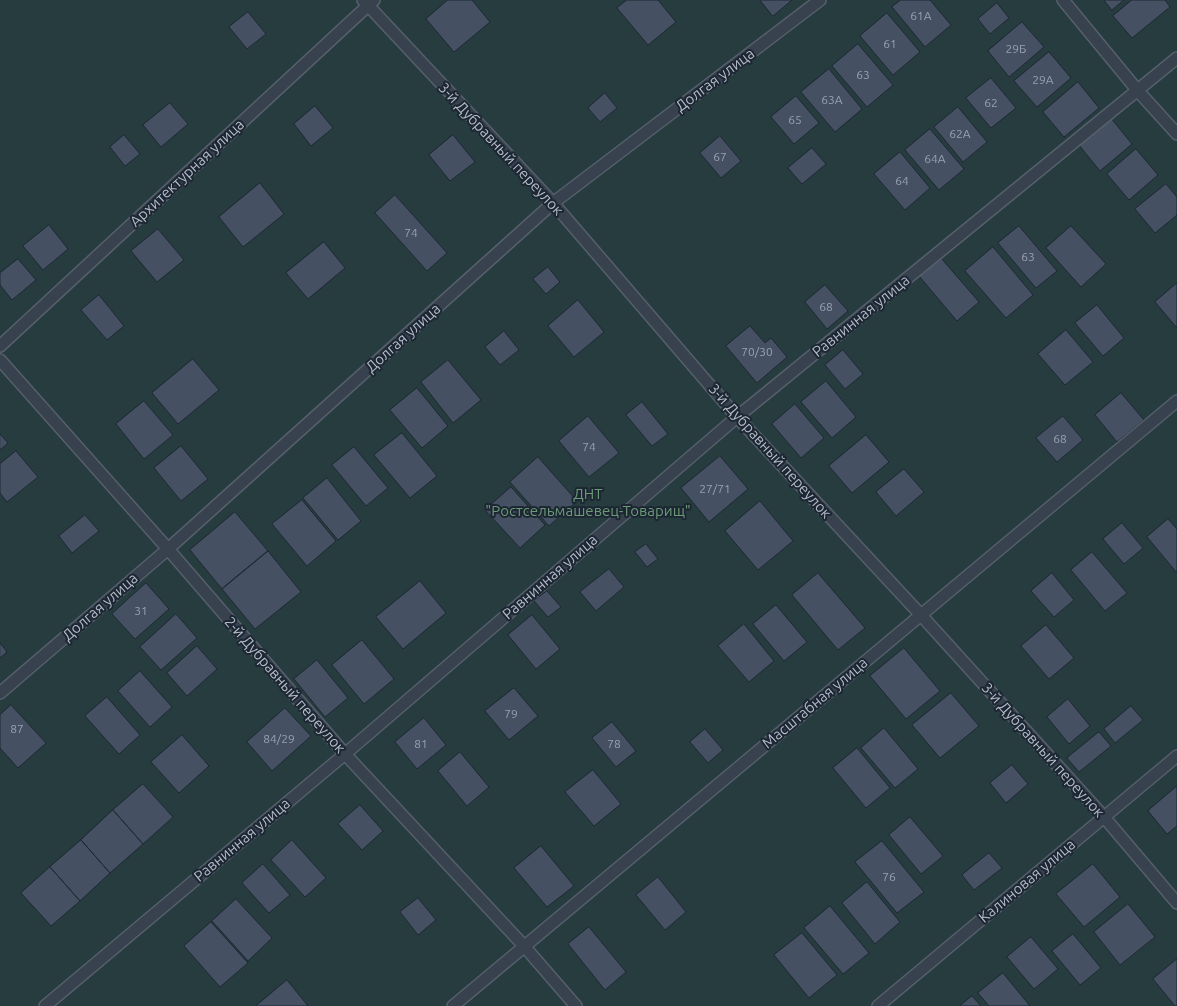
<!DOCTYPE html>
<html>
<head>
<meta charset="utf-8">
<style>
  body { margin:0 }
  canvas { display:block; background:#242f3e }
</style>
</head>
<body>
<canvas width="1177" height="1006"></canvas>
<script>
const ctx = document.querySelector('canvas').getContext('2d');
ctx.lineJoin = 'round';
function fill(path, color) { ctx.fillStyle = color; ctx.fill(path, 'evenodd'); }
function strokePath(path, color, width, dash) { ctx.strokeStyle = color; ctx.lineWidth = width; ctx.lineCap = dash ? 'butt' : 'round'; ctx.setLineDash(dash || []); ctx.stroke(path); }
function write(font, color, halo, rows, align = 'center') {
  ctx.font = font + ' Ubuntu,sans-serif'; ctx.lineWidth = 4; ctx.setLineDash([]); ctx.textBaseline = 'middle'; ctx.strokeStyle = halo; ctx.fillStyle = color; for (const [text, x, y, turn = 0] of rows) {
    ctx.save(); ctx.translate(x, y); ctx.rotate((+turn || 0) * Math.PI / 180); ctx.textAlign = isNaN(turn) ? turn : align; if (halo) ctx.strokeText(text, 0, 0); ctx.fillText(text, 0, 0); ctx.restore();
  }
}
fill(new Path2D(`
  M0,0H1177V1006H0Z`), '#263c3f');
const building = new Path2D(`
  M448,0H472L490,22L454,52L426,19Z
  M627,0H658L676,22L648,45L617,8Z
  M760,0H792L773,16Z
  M901,0H930L951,25L925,47L892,7Z
  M1104,0H1124L1112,10Z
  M1132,0H1165L1170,7L1132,38L1113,16Z
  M997,3L1009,18L990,34L978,19Z
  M248,12L266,34L247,49L229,27Z
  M887,13L920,52L893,75L860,36Z
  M1022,22L1044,47L1009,77L988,51Z
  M858,44L893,85L867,107L832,66Z
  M1049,52L1071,78L1037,107L1014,81Z
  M829,69L862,109L835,132L801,92Z
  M991,78L1016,108L991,128L966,98Z
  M1078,82L1099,108L1064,137L1043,112Z
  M605,93L617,108L600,122L588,108Z
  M796,96L819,123L794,144L771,117Z
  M170,103L188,124L161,147L143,125Z
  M315,106L333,128L311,146L294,124Z
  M958,107L987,142L963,162L934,127Z
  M1110,117L1132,144L1100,171L1078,144Z
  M930,129L964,169L939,190L905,150Z
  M124,135L140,154L125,166L110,147Z
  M453,135L475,162L450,181L429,155Z
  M720,136L741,161L721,178L700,153Z
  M812,148L826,164L802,184L788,168Z
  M1136,149L1158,175L1129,200L1107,174Z
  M900,152L930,188L905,210L874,174Z
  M260,183L284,214L243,247L219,217Z
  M1166,184L1177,197V215L1155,233L1135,209Z
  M395,195L447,253L427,271L375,213Z
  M49,225L68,249L43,270L23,246Z
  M1019,226L1057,271L1036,288L998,243Z
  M1071,226L1106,264L1081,287L1046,248Z
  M158,229L184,260L157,282L131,251Z
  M324,242L345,268L308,299L286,273Z
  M993,247L1033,295L1006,318L965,271Z
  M941,258L979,302L957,321L919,276Z
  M18,259L36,280L12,300L0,285V273Z
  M548,267L560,282L546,294L533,279Z
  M1177,283V328L1155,302Z
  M825,285L848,311L827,329L805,302Z
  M99,295L124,326L107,340L81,310Z
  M578,300L604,332L574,357L548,326Z
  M1097,305L1124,338L1103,356L1075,323Z
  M750,326L765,343L771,338L787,357L757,383L726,346Z
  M1066,330L1093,362L1065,385L1038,354Z
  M504,331L519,350L500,365L485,347Z
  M843,350L863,374L845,389L825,365Z
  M193,359L219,390L178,424L152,393Z
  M448,360L481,400L453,423L421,382Z
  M826,381L856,417L832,438L801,402Z
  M417,388L448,426L422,448L390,410Z
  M1121,393L1144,420L1117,442L1095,415Z
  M144,401L173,435L144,459L116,424Z
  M642,402L668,434L652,446L626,415Z
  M795,404L824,438L801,458L772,424Z
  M588,416L619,453L589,477L559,441Z
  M1063,416L1083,440L1057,462L1036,438Z
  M402,433L437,476L410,498L374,455Z
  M0,434L8,443L0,450Z
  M866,435L889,462L852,493L829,466Z
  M181,446L208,479L181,501L154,468Z
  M354,447L388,488L366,506L332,465Z
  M16,451L38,477L7,502L0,493V464Z
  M720,456L748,489L709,522L681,488Z
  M538,457L577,501L549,526L510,482Z
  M904,469L924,492L896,516L876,492Z
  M327,478L361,521L338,540L303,498Z
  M511,487L545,525L520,548L485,510Z
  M302,500L336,541L307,566L272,524Z
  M760,501L793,541L758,570L725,531Z
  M235,512L268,551L222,589L190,550Z
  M85,515L99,531L72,553L59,536Z
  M1168,519L1177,529V573L1147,537Z
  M1122,523L1143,548L1124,564L1103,539Z
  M646,544L658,559L647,567L635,552Z
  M268,551L301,592L255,629L222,589Z
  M1092,552L1127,593L1105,611L1071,570Z
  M609,569L624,587L596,611L580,592Z
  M818,573L865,628L838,650L792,595Z
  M1052,573L1074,600L1054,617L1031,591Z
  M420,581L446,613L403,649L376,617Z
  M146,583L169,609L135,639L112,614Z
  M547,591L561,607L548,617L534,601Z
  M776,605L807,642L784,661L753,624Z
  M176,614L197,638L161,670L140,647Z
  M532,615L560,649L536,669L508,635Z
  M744,624L774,661L749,682L718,646Z
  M1046,625L1074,658L1049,679L1021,646Z
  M362,640L394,679L364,704L332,665Z
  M0,643L7,652L0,658Z
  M197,646L217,669L187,696L167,673Z
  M904,648L940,691L906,719L870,676Z
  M317,660L348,698L325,717L294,679Z
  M140,671L172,707L150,727L118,691Z
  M514,688L538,716L509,740L485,711Z
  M951,693L979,726L940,758L912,725Z
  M107,697L140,735L119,754L85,716Z
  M1068,699L1090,726L1069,744L1047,717Z
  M11,705L46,743L18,768L0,748V715Z
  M1131,706L1143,720L1115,743L1104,729Z
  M285,708L311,736L272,771L247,742Z
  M424,718L446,745L417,769L395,742Z
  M612,722L636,751L616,767L592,738Z
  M884,728L918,769L895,788L861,748Z
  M705,729L723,750L708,763L690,742Z
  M1099,732L1111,746L1079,772L1067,758Z
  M182,735L209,766L179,793L151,762Z
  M857,748L890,788L866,808L833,768Z
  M460,752L489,787L467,806L438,771Z
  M1012,765L1028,784L1006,803L990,783Z
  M593,770L621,804L594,826L565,792Z
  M143,784L173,817L143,844L113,810Z
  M1177,786V826L1167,834L1148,811Z
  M360,805L383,831L362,850L338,824Z
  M113,810L143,844L110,873L81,840Z
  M910,817L943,856L921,874L889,835Z
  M81,840L110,873L80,901L50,867Z
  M292,840L326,878L305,897L271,860Z
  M882,841L924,892L897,913L855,862Z
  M541,846L574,886L547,907L514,868Z
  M989,853L1002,868L974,890L962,875Z
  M263,864L290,895L269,913L242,883Z
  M1093,864L1120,897L1084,927L1056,894Z
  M50,867L80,901L51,926L21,893Z
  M658,877L686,912L665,930L636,895Z
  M867,882L900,922L875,944L842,903Z
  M418,898L436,920L418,935L400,912Z
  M236,899L272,938L248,961L212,921Z
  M1128,904L1155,937L1120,965L1094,932Z
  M830,906L869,953L843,974L804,928Z
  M211,922L248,963L220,987L184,946Z
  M589,927L626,972L605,990L568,944Z
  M802,933L837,975L809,998L774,955Z
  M1073,934L1101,968L1080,985L1052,951Z
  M1031,937L1058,969L1034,989L1007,957Z
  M1177,959V1006H1175L1153,979Z
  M1003,973L1030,1006H989L978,993Z
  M287,980L308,1006H256Z
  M972,996L981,1006H960Z`);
fill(building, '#455162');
strokePath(building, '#1f2835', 1);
const lane = new Path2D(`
  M363,0L553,203L737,417L920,614L1104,817L1177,903
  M1063,0L1138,91L1177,134
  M0,346L374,0
  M0,360L168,549L345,754L524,946L576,1006
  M0,693L168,549L553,203L820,0
  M45,1006L345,754L737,417L1177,58
  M453,1006L1177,401
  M878,1006L1177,756`);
strokePath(lane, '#565f6c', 14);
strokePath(lane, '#38414e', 11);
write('12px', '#98a1af', null, [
  ["61А",921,16],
  ["61",890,44],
  ["29Б",1016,49],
  ["63",863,75],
  ["29А",1043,80],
  ["63А",832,100],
  ["62",991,103],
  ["65",795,120],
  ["62А",960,134],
  ["67",720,157],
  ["64А",935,159],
  ["64",902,181],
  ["74",411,233],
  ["63",1028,257],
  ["68",826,307],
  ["70/30",757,352],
  ["68",1060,439],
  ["74",589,447],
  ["27/71",715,489],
  ["31",141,611],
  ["79",511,714],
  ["87",17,729],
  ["84/29",279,739],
  ["81",421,744],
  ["78",614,744],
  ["76",889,877]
]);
write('15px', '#b4bcc9', '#1d2633', [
  ["Долгая улица",715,80,-37],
  ["3-й Дубравный переулок",501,149,47],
  ["Архитектурная улица",187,173,-43],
  ["Равнинная улица",861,316,-39],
  ["Долгая улица",403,338,-42],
  ["3-й Дубравный переулок",770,451,48],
  ["Равнинная улица",550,577,-41],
  ["Долгая улица",100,607,-41],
  ["2-й Дубравный переулок",285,685,49],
  ["Масштабная улица",815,703,-40],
  ["3-й Дубравный переулок",1043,750,48],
  ["Равнинная улица",242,840,-40],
  ["Калиновая улица",1027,881,-40]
]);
write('15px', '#6b9a76', '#1d2633', [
  ["ДНТ",588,494],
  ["\"Ростсельмашевец-Товарищ\"",588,511]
]);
</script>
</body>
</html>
